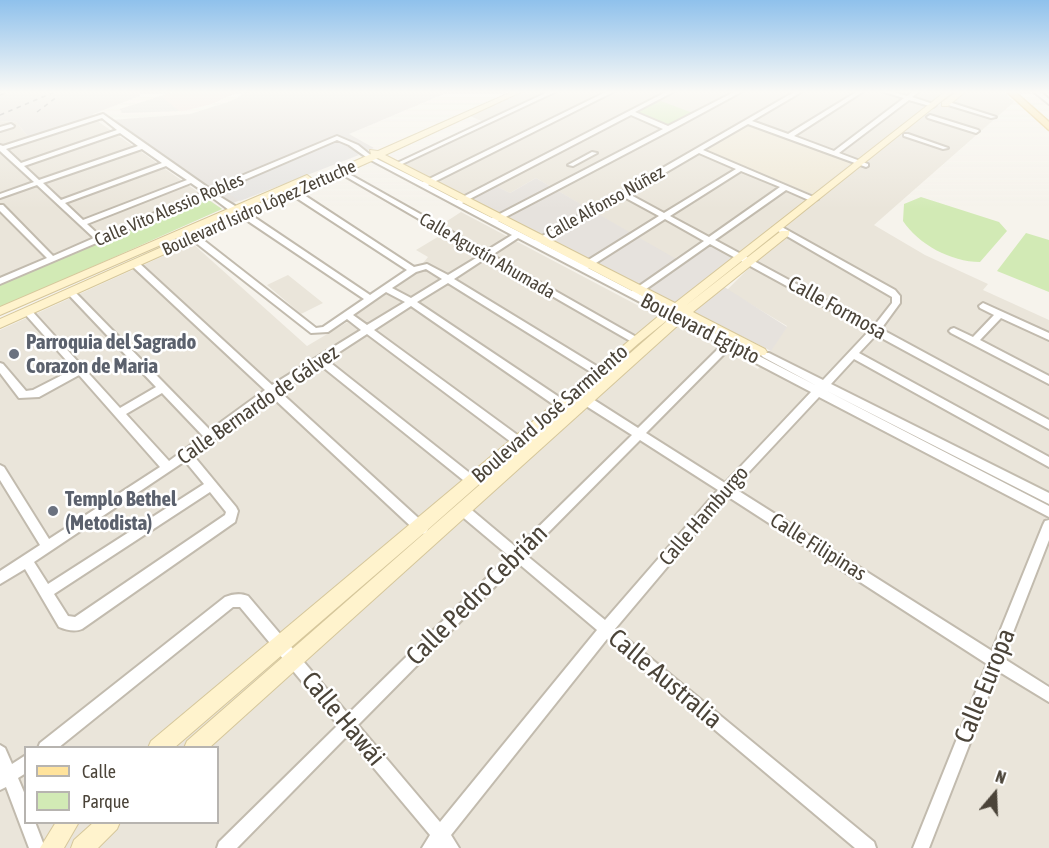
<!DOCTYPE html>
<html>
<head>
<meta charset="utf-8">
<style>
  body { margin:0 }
  #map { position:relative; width:1049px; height:848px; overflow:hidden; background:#f6f3ec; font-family:"Asap Condensed",sans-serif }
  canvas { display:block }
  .legend { position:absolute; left:24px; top:746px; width:195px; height:78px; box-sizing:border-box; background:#fff; border:2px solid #b7b4b0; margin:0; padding:8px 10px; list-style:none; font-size:18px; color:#4b4439 }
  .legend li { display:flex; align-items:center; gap:12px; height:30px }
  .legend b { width:30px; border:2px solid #b7b4b0 }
  .north { position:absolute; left:965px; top:764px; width:60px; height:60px; -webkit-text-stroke:4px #fff; paint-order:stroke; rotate:19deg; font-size:16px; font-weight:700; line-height:24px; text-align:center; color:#4b4439 }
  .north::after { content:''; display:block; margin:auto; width:21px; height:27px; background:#4b4439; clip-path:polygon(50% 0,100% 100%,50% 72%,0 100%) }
</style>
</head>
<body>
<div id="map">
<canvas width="1049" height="848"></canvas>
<ul class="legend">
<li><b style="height:8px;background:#ffe39c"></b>Calle</li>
<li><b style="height:16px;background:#d2eab5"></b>Parque</li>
</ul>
<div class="north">N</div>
</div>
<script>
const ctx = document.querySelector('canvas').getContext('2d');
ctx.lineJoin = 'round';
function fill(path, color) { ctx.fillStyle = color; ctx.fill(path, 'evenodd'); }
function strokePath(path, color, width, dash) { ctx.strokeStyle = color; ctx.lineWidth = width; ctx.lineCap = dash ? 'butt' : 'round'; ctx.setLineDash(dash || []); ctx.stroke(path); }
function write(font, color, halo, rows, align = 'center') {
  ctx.font = font + ' "Asap Condensed",sans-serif'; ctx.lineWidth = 5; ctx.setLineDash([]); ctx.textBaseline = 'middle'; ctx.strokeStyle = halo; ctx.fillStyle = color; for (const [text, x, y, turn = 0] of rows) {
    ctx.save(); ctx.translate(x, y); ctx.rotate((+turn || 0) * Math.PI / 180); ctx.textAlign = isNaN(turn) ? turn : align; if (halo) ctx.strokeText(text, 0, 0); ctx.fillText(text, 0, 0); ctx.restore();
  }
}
fill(new Path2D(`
  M525,91L552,93L558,91H1002L1014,102L874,225L925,255L988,284L983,290L1049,320V848H0V330L192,243L307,346L351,320L350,313L418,269L428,257L416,250L451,229L441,225L461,212L758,369L787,326L727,290L756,261L708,236L674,259L536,178L510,193L488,182L463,195L404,164L488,124L470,116ZM26,748H218V822H26Z
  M92,117L222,209L0,304V121L16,122L29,138Z
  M288,275L323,303L301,314L267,285Z`), '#eae5da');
fill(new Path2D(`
  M0,91H137L140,96L93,114L92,117L29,138L16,122L0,121Z
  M249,91H451L349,134L374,148L233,203L111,120L190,114L231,101Z
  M536,178L683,263L709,244L737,259L712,279L787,327L771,351L463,195L488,182L510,193Z`), '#e6e2dd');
fill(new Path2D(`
  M749,124L853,161L813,194L705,150Z`), '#efe8d6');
fill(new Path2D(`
  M176,91H240L212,104L184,111L122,113L120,109Z`), '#f6e3e0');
fill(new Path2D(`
  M658,100L693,113L669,126L635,112Z
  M204,197L222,209L0,308V284Z
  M921,197L999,222L1007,231L980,262C951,262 918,244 903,221L904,204Z
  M1026,233L1049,240V292L997,271Z`), '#d2eab5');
fill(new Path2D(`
  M161,96L179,111L122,113L120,109Z
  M337,141L359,155L240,201L220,188Z`), '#e5e3e0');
const street = new Path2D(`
  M550,91H557L400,165L395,164Z
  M608,91H615L428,185L457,200L668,91H675L635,112L668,126L736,91H743L671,130L498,221L535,240L621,192L796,91H803L752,121L788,134L858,91H864L794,136L834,151L904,98L881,91H889L907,96L914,91H920L912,97L936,105L933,107L909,100L839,153L868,164V166L866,167L748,124L703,150L818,199L811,201L786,190L715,240L874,326L892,303V297L773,228L780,226L895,290L900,296V303L881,329L1049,420V429L876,335L859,353L1049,457V467L854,359L831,384L1049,493V504L825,390L1049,506V517L819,397L734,488L992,651L1043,525L1045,521L1049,520V540L1003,658L1049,687V702L998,671L929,848H913L987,664L727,496L615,629L874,842L876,848H855L607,639L451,835L459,848H422L430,835L347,736L237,848H217L219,842L338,725L240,607H233L58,748H38L40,743L225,597C232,594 241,593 248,596L348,714L509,556L459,514L457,510L459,506L463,505L467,506L517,548L632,435L583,404L582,401L583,398H591L638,428L722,345L518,238L492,255L638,338L640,340L638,342H632L486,258L454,279L608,373L610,376L608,379H602L448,283L417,302L565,401L566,404L565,407H557L411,306L374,330L527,442L528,445L527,448H519L367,334L327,360L476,478L478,481L476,484L472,486L468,484L319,364L278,390L426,525L428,529L426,533L422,534L418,533L271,396L193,455L236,507L238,511L235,522L82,629C75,632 66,630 59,627L25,569L0,584V571L40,545L0,480V465L4,467L49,539L160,467L79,375L39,397L19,398L0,373V363L3,364L26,391L33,390L74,369L25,314V310H31L120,408L156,387L67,293L68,291H74L210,430L265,390L132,266V262H138L272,385L361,330L347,319L328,332L311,333L191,239V235H197L316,328L323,327L364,299L242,217V213H248L370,295L407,270L292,195V191H298L414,267L427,264L448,275L481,255L338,172V170H342L486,251L512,235L369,159L349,145L337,140L214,193L235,206V210H229L209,195L0,284V278L47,258L0,211V205H3L53,256L94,238L37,185L0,198V194L34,182L0,151V145L3,146L103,114L210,189L337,136L358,145L373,157L423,182ZM631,115L663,129L492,218L462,203ZM102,118L117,130L21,163L6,149ZM120,133L138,146L39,180L24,166ZM142,149L162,163L61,200L43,183ZM699,153L736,169L664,213L629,194ZM166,166L187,180L83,220L65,203ZM741,171L780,187L709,237L670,216ZM191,183L204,192L100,236L87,224ZM624,197L659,216L582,264L541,243ZM665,219L704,241L632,291L588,268ZM710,244L869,331L823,380L769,353H763L761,355L763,357L817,386L639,294ZM426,269L442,279L411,298L392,288L416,272ZM386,292L405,302L367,325L353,315ZM729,349L811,392L725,483L646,433ZM162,393L203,436L169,461L126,414ZM640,440L718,490L605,620L526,555ZM185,461L204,484L48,584L34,562ZM210,492L226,512L225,515L75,617L68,616L54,594ZM518,563L597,630L440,822L358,725Z
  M1033,91H1039L1049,99V104Z
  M945,102H949L996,117L991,118L945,104Z
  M930,115L978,130L979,131L976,133L928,118L927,117Z
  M11,124L14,126L13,127L0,131V127Z
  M904,134H908L948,148L943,149L904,136Z
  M592,152L597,153L573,166L568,165Z
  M983,303L1049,333V340L1001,318L980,340L1049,376V384L951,333L949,331L951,329L954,328L973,337L994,315L980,308L979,306Z
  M0,745L5,748L12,764L26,755V773L18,778L26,797V822H35L45,848H29L6,787L0,790Z`);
const secondary = new Path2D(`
  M514,91H523L385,155L675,303L946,91H954L684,307L781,231H789V235L693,312L765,349L767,352L765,355H757L686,318L209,748H184L187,741L676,313L639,343L425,532L174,748H148L151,741L667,309L378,158L0,328V319L371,154L370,150L378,151Z
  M958,91H966L948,106H942V102Z
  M307,175L311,178L310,180L0,315V307Z
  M56,822H79L64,848H40Z
  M94,822H120L117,829L98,848H71L74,840Z`);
const primary = new Path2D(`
  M1006,91H1014L1049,122V130Z`);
strokePath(street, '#c2bbae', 4);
strokePath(secondary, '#d6c79b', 2);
strokePath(primary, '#e6c16a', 3);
fill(street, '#fff');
fill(secondary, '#fff3cd');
fill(primary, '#ffe39c');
strokePath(new Path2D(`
  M0,95L11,91
  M37,112L58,96
  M0,115L57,91`), '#9a9a9a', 1.5, [4.5, 4.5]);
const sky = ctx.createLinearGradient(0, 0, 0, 209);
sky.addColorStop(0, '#8fc1ec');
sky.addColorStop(0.44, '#fbfaf6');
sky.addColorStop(1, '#fbfaf600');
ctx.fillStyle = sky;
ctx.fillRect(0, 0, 1049, 209);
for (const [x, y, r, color] of [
  [14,354,6,"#6b7280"],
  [53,511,6,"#6b7280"]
]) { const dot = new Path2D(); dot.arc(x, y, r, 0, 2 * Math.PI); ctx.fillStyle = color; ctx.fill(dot); strokePath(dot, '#fff', 2); }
write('18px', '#4b4439', '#fff', [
  ["Calle Alfonso Núñez",605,203,-29],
  ["Boulevard Isidro López Zertuche",259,208,-24],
  ["Calle Vito Alessio Robles",169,210,-23],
  ["Calle Agustín Ahumada",487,256,30]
]);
write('21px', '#4b4439', '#fff', [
  ["Calle Formosa",837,308,29],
  ["Boulevard Egipto",700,329,27],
  ["Calle Bernardo de Gálvez",258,405,-35],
  ["Boulevard José Sarmiento",550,414,-41],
  ["Calle Hamburgo",704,516,-49],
  ["Calle Filipinas",818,547,32]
]);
write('bold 21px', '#5b616d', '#fff', [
  ["Parroquia del Sagrado",26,342],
  ["Corazon de Maria",26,366],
  ["Templo Bethel",65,499],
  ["(Metodista)",65,523]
], 'left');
write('26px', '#4b4439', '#fff', [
  ["Calle Pedro Cebrián",477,595,-45],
  ["Calle Australia",665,679,40],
  ["Calle Europa",985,686,-68],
  ["Calle Hawái",343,719,50]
]);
</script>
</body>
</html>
